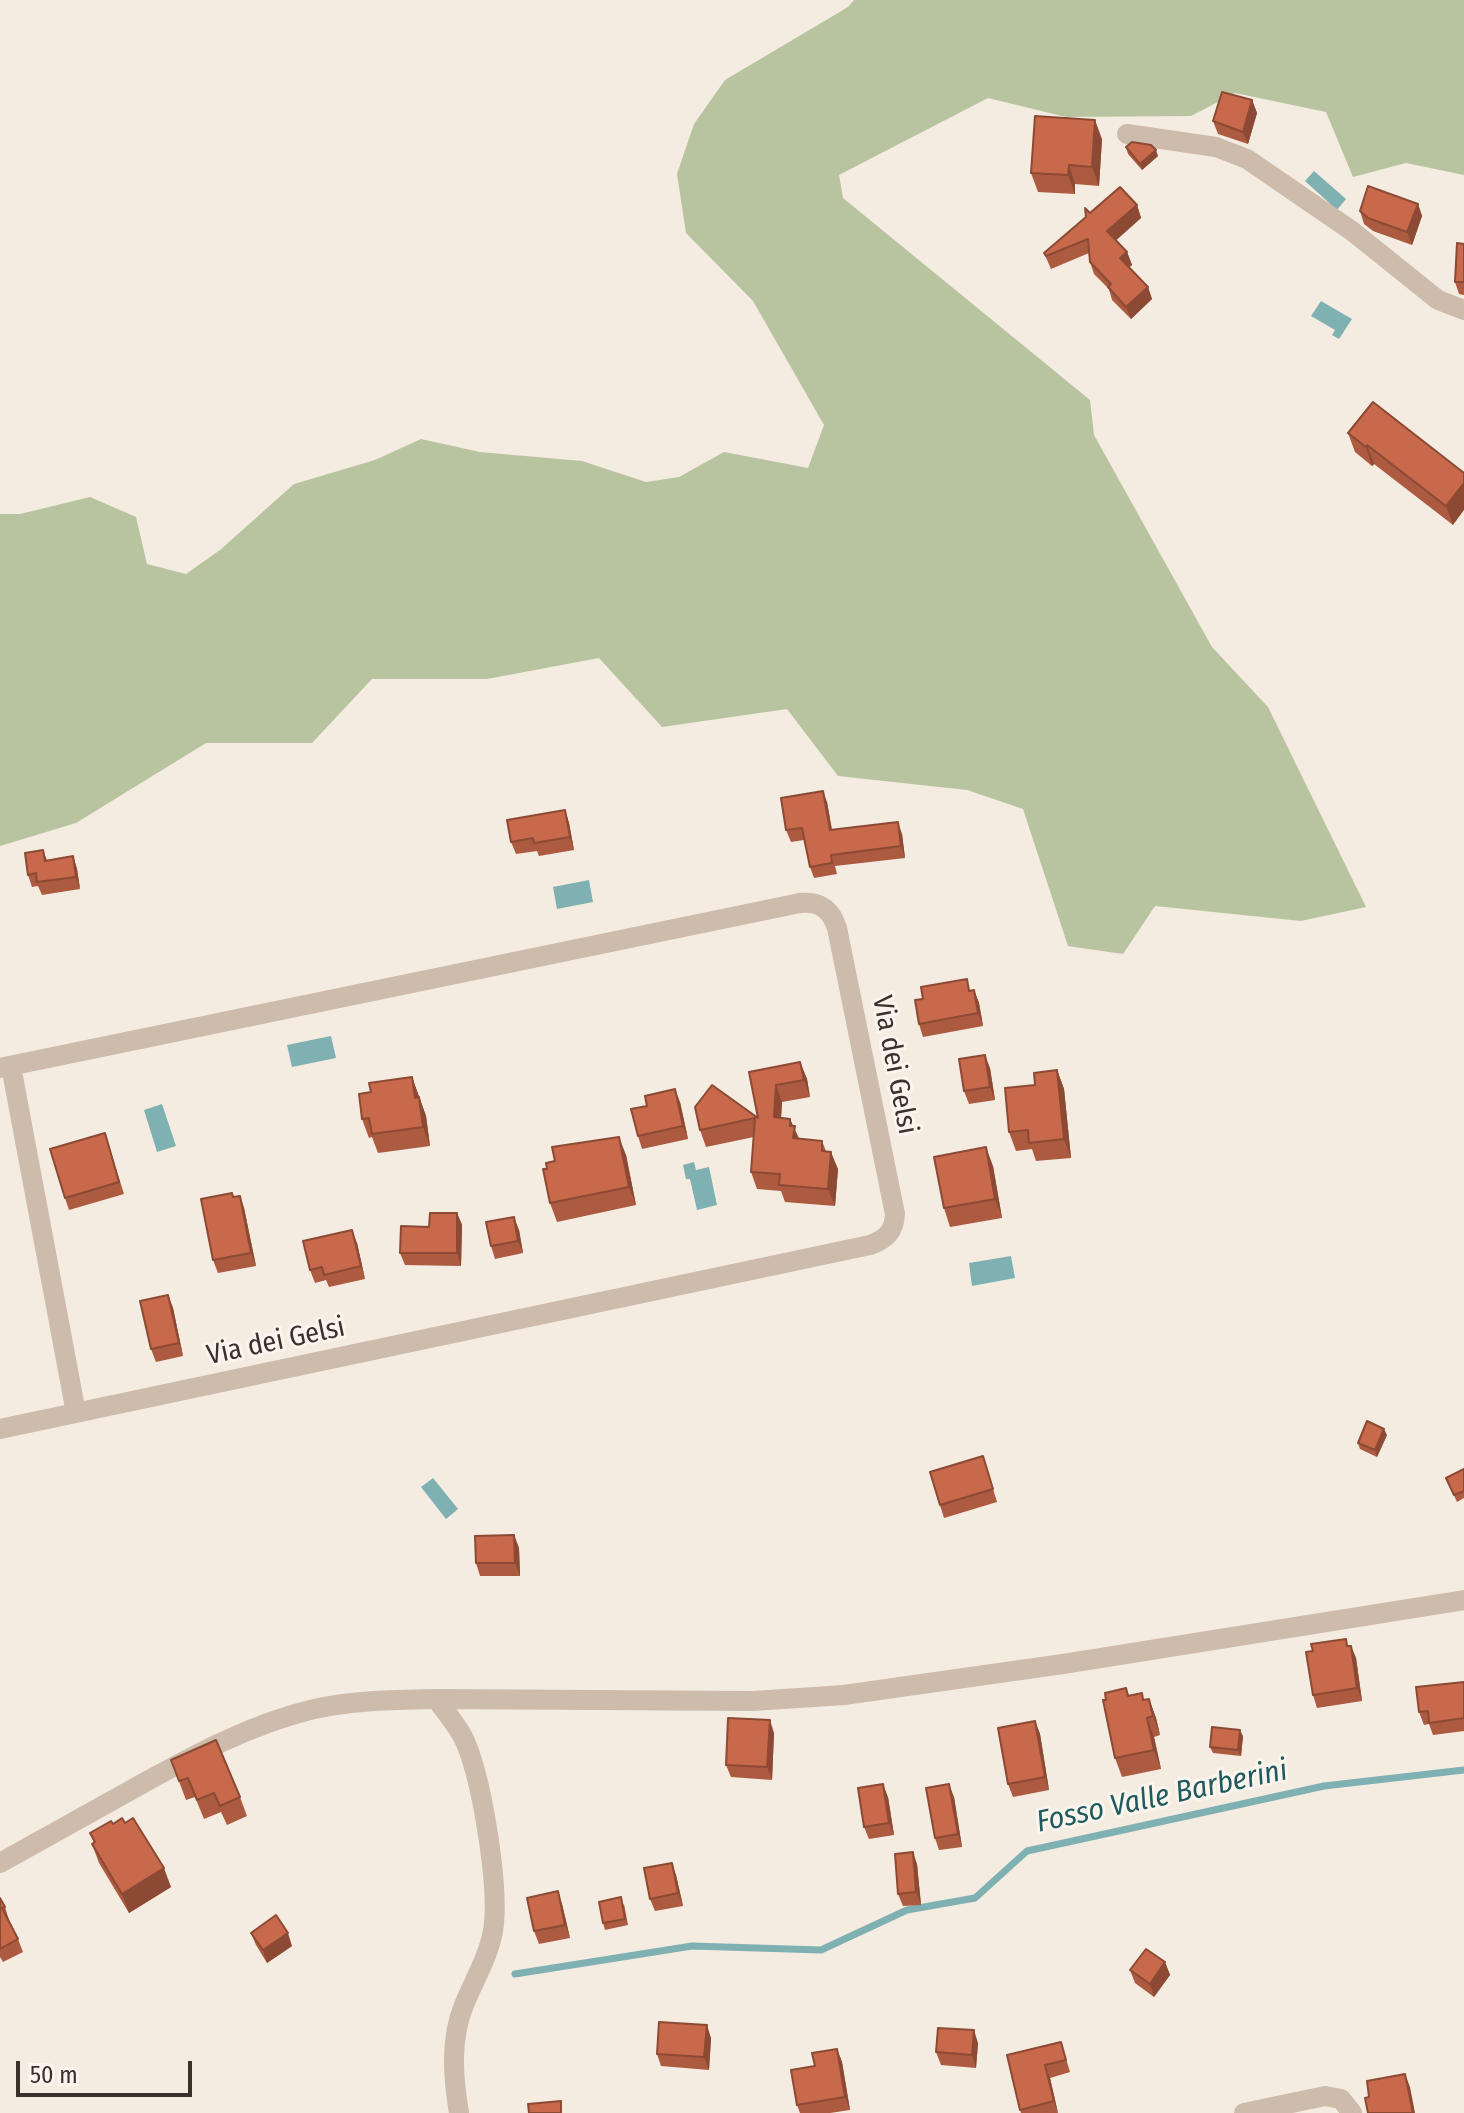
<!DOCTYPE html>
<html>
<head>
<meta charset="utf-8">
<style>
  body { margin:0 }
  #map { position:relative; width:1464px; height:2113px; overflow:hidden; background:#f4ebe1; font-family:"Fira Sans Condensed",sans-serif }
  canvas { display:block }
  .scale { position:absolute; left:16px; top:2061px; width:176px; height:36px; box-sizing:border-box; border:4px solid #3b302b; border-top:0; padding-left:10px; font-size:24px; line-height:28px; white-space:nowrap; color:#3b302b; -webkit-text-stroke:6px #fbf5ee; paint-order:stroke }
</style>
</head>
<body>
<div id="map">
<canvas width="1464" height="2113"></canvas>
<div class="scale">50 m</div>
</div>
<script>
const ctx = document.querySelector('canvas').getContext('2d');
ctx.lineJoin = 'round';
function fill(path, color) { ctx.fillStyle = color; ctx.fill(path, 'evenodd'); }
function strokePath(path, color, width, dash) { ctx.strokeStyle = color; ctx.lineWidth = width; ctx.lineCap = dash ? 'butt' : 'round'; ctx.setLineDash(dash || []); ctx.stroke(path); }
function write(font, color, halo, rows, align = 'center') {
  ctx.font = font + ' "Fira Sans Condensed",sans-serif'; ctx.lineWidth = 6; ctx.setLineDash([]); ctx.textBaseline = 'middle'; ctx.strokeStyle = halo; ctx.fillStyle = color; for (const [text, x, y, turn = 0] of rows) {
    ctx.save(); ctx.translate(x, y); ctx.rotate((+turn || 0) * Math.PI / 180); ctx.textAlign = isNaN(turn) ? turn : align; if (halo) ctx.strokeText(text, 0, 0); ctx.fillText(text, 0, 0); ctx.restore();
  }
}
fill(new Path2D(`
  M854,0H1464V175L1406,163L1353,177L1326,112L1235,93L1191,116L1066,117L988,98L839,175L843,198L1090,400L1094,435L1212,647L1268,707L1366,907L1301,921L1155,906L1123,954L1068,946L1023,809L967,790L838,776L787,709L662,727L599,658L487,679H372L312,743H206L76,823L0,846V514H20L90,497L136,517L147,564L186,574L220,550L294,484L375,460L421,439L480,452L582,461L646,482L679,477L724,452L808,468L824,425L753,301L686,233L677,174L694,124L725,80L848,7Z`), '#b8c4a0');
fill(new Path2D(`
  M1314,171L1346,199L1337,210L1305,181Z
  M1321,301L1352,319L1339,339L1332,335L1335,330L1311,316Z
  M589,880L593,902L557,909L553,887Z
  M331,1036L336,1058L292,1067L287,1045Z
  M162,1104L176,1146L157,1152L144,1110Z
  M694,1162L696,1170L709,1167L717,1205L697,1210L690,1179H686L683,1165Z
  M1011,1256L1015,1278L972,1286L969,1263Z
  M433,1478L458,1509L446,1519L421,1487Z`), '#7fb0b2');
strokePath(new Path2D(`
  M515,1974L692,1946L821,1950L907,1910L975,1898L1027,1851L1324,1786L1464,1770`), '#7fb0b2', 7);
strokePath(new Path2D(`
  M1127,134L1216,147L1247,159L1352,231L1438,300L1464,310
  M11,1066L76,1413
  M0,1068L800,903C819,901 831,909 837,928L895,1214C894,1231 887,1239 870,1245L0,1429
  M436,1699L753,1701L844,1695L1063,1664L1464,1600
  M0,1863C47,1837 93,1811 140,1785C196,1754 251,1724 314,1709C354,1700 395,1700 436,1699C446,1712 457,1725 464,1739C482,1778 500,1889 493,1931C488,1958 474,1980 464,2005C450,2039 453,2077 459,2113
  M1244,2113L1325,2096L1341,2099L1352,2113`), '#cdbbac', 20);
fill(new Path2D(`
  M1252,100L1257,113L1248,144L1218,134L1213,121Z
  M1102,139L1099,186L1075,184V194L1038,192L1031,173Z
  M1126,147L1158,156L1142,170L1128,154Z
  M1418,204L1422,216L1412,245L1373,231L1364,224L1360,211Z
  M1137,205L1141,218L1116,240L1127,252L1132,265L1129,267L1148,287L1152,299L1131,319L1112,300L1109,289L1094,274L1090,262L1089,253L1051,269L1044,253L1090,213Z
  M1464,244V295L1459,294L1455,282Z
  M1348,433L1464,473L1453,525L1374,464L1372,466L1355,452Z
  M827,802L832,830L902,834L905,858L835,866L837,874L814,878L810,867L804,840L791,842L786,830Z
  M565,810L569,823L574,850L539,856L537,851L516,854L511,842Z
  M43,850L47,860L73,856L77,869L80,889L42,895L38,886L32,887L28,875Z
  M974,990L979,1003L983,1026L923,1037L919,1024Z
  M800,1062L807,1079L810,1097L782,1102L781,1118L790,1119L799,1139L822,1141L826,1151L838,1169L835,1206L785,1202L781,1191L757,1189L751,1172L754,1137L706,1147L700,1130L758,1118L749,1072Z
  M990,1068L995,1100L969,1104L964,1091Z
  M1057,1070L1064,1089L1071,1158L1036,1161L1032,1149L1016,1151L1009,1132L1035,1085Z
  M412,1077L426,1116L430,1146L378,1153L372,1137L369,1138L362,1119L371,1092Z
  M680,1102L688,1139L642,1149L638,1136L647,1106Z
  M109,1146L124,1194L69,1210L65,1198Z
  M626,1155L636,1205L557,1222L550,1203L547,1169L555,1161Z
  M993,1166L1002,1218L950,1227L944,1208Z
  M240,1196L244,1208L256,1266L218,1273L213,1260L234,1197Z
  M457,1213L462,1225L461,1266L405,1265L400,1253L429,1227Z
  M519,1230L523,1253L495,1259L491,1246Z
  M357,1243L365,1279L329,1287L326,1280L315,1283L310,1270Z
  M168,1295L173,1308L183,1356L156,1362L151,1349Z
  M1387,1435L1377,1457L1360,1449L1358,1443Z
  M987,1469L997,1502L944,1518L940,1505Z
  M1464,1469V1498L1457,1502L1446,1478Z
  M514,1535L519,1548L520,1576H480L476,1563Z
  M1349,1646H1351L1356,1658L1362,1701L1317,1708L1313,1695Z
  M1464,1682V1731L1433,1735L1429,1724L1424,1725L1419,1712Z
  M1126,1688L1129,1696L1144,1700L1149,1699L1156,1718L1160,1735L1154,1737L1161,1769L1122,1777L1115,1758L1106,1700Z
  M1035,1721L1040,1734L1049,1790L1013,1797L1008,1784Z
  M774,1733L772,1780L731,1777L726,1765Z
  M1243,1736L1241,1756L1213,1753L1210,1747Z
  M171,1760L240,1797L247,1816L227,1825L221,1812L204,1819L195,1797L186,1800Z
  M888,1797L894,1835L869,1839L864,1827Z
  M954,1797L962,1847L939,1850L935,1838Z
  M125,1823L171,1887L129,1913L99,1863L92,1844L94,1843L90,1833L113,1824Z
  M917,1864L921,1905L903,1906L898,1894Z
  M676,1875L683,1906L655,1911L650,1899Z
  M0,1898L5,1907L9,1920H8L18,1939L23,1952L3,1962L0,1957Z
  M562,1904L570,1938L539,1944L534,1931Z
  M624,1904L628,1925L605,1930L603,1923Z
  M251,1933L292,1946L267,1963L256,1945Z
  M1165,1962L1170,1975L1154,1997L1135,1983L1130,1970Z
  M711,2038L709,2070L661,2066L657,2054Z
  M1061,2042L1070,2072L1050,2078L1058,2113H1021L1007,2055Z
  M978,2043L976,2068L941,2065L936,2052Z
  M837,2049L842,2062L850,2110L830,2113H800L797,2105L815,2066Z`), '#ac5a40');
fill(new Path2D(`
  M1252,100L1257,113L1248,144L1243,132Z
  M1095,120L1102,139L1099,186L1092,167Z
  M1156,150L1158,156L1142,170L1140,164Z
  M1069,165L1075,184V194L1068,175Z
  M1418,204L1422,216L1412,245L1407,232Z
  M1137,205L1141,218L1112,244L1107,231Z
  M1127,252L1132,265L1125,271L1120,258Z
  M1148,287L1152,299L1131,319L1126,307Z
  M1367,445L1374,464L1372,466L1366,447Z
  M1464,483V510L1453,525L1446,506Z
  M823,791L827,802L834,842L830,830Z
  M565,810L569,823L574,850L570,837Z
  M898,822L902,834L905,858L901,846Z
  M73,856L77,869L80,889L76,877Z
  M974,990L979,1003L983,1026L978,1013Z
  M985,1055L990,1068L995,1100L990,1087Z
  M800,1062L807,1079L810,1097L804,1080Z
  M1057,1070L1064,1089L1071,1158L1064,1139Z
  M412,1077L426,1116L430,1146L423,1127L415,1098Z
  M776,1085L782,1102L780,1134L774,1117Z
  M675,1089L680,1102L688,1139L683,1126Z
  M790,1119L801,1143L800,1156L790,1126Z
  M619,1137L626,1155L636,1205L629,1187Z
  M986,1147L993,1166L1002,1218L995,1199Z
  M831,1152L838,1169L835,1206L828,1189Z
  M240,1196L244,1208L256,1266L251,1253Z
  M457,1213L462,1225L461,1266L457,1253Z
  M514,1217L519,1230L523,1253L518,1241Z
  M352,1230L357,1243L365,1279L361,1266Z
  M168,1295L173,1308L183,1356L179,1343Z
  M1384,1429L1387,1435L1377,1457L1375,1450Z
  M514,1535L519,1548L520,1576L515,1563Z
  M1351,1646L1356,1658L1362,1701L1357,1688Z
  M1149,1699L1156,1718L1160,1735L1153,1716Z
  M1147,1718L1154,1737L1161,1769L1154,1750Z
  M770,1720L774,1733L772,1780L767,1767Z
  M1035,1721L1040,1734L1049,1790L1045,1777Z
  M1240,1730L1243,1736L1241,1756L1238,1750Z
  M883,1784L888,1797L894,1835L889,1823Z
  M949,1784L954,1797L962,1847L958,1834Z
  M913,1852L917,1864L921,1905L916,1892Z
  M672,1863L676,1875L683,1906L678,1893Z
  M164,1868L171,1887L129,1913L122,1894Z
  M558,1891L562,1904L570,1938L565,1925Z
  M288,1933L292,1946L267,1963L263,1950Z
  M1165,1962L1170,1975L1154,1997L1150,1984Z
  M707,2025L711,2038L709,2070L704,2057Z
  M974,2030L978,2043L976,2068L972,2055Z
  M837,2049L842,2062L850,2110L845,2097Z
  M1045,2065L1050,2078L1058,2113L1054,2101Z
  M1405,2074L1410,2087L1415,2113H1413Z`), '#8c4a34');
const building = new Path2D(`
  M1222,92L1252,100L1243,132L1213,121Z
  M1035,116L1095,120L1092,167L1069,165L1068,175L1031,173Z
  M1132,142L1151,145L1156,150L1140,164L1126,147Z
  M1368,186L1418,204L1407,232L1368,218L1360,211Z
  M1120,187L1137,205L1107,231L1127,252L1120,258L1148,287L1126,307L1108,287L1111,284L1090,262L1088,239L1046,256L1044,253L1086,217L1085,208L1090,213Z
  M1457,243L1464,244V282H1455Z
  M1373,402L1464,473V483L1446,506L1367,445L1366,447L1348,433Z
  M823,791L830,830L898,822L901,846L831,855L832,863L810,867L802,828L786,830L781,798Z
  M565,810L570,837L534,843L533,838L511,842L507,820Z
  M43,850L45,861L73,856L76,877L37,882L36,873L28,875L25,853Z
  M967,979L969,991L974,990L978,1013L919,1024L915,1000L923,999L921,987Z
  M985,1055L990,1087L964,1091L959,1059Z
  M800,1062L804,1080L776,1085L774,1117L790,1119V1126H795L793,1138L822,1141V1151L831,1152L828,1189L779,1185L780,1174L751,1172L755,1118L700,1130L695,1107L712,1085L758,1118L749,1072Z
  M1057,1070L1064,1139L1029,1143L1028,1130L1009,1132L1005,1088L1035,1085L1034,1073Z
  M412,1077L415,1098L419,1097L423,1127L372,1134L369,1118L362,1119L359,1094L371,1092L369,1083Z
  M675,1089L683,1126L638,1136L631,1109L647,1106L645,1096Z
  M105,1133L119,1182L65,1198L50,1149Z
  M619,1137L629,1187L550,1203L543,1169H547L546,1163L555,1161L552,1147Z
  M986,1147L995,1199L944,1208L934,1157Z
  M232,1193L233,1197L240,1196L251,1253L213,1260L201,1199Z
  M430,1213H457V1253H400L401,1226L429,1227Z
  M514,1217L518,1241L491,1246L486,1222Z
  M352,1230L361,1266L324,1275L322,1267L310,1270L303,1241Z
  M168,1295L179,1343L151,1349L140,1301Z
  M1367,1421L1384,1429L1375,1450L1358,1443Z
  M983,1456L993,1489L940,1505L930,1472Z
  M1464,1469V1491L1454,1495L1446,1478Z
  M514,1535L515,1563H476L475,1536Z
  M1346,1639L1347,1646H1351L1357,1688L1313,1695L1306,1652L1313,1651L1311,1644Z
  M1464,1682V1718L1429,1723L1428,1711L1419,1712L1416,1687Z
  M1126,1688L1128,1696L1142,1693L1143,1700L1149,1699L1153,1716L1147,1718L1154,1750L1115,1758L1103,1700H1106L1105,1693Z
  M728,1718L770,1720L767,1767L726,1765Z
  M1035,1721L1045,1777L1008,1784L998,1728Z
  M1212,1727L1240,1730L1238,1750L1210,1747Z
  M216,1740L240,1797L220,1806L214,1793L197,1800L188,1778L179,1781L171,1760Z
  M883,1784L889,1823L864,1827L858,1788Z
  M949,1784L958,1834L935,1838L926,1788Z
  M122,1818L125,1823L133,1818L164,1868L122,1894L92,1844L95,1842L90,1833L111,1821L113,1824Z
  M913,1852L916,1892L898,1894L895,1854Z
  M672,1863L678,1893L650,1899L644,1868Z
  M558,1891L565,1925L534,1931L527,1898Z
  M621,1897L625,1919L603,1923L599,1902Z
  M0,1898L5,1907L2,1908L18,1939L0,1949Z
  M276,1915L288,1933L263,1950L251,1933Z
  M1146,1949L1165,1962L1150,1984L1130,1970Z
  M659,2022L707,2025L704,2057L657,2054Z
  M938,2028L974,2030L972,2055L936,2052Z
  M1061,2042L1066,2060L1045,2065L1054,2101L1020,2110L1007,2055Z
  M837,2049L845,2097L797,2105L791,2070L815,2066L812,2053Z
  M1405,2074L1413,2113H1368L1365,2098L1369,2097L1367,2081Z
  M561,2101V2113H529L528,2104Z`);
fill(building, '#c8694b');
strokePath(building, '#8c4a34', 2);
write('28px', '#3b302b', '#fbf5ee', [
  ["Via dei Gelsi",894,1065,79],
  ["Via dei Gelsi",276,1342,-12]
]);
write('italic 30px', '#1f5a5e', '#fbf5ee', [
  ["Fosso Valle Barberini",1162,1797,-12]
]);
</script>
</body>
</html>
